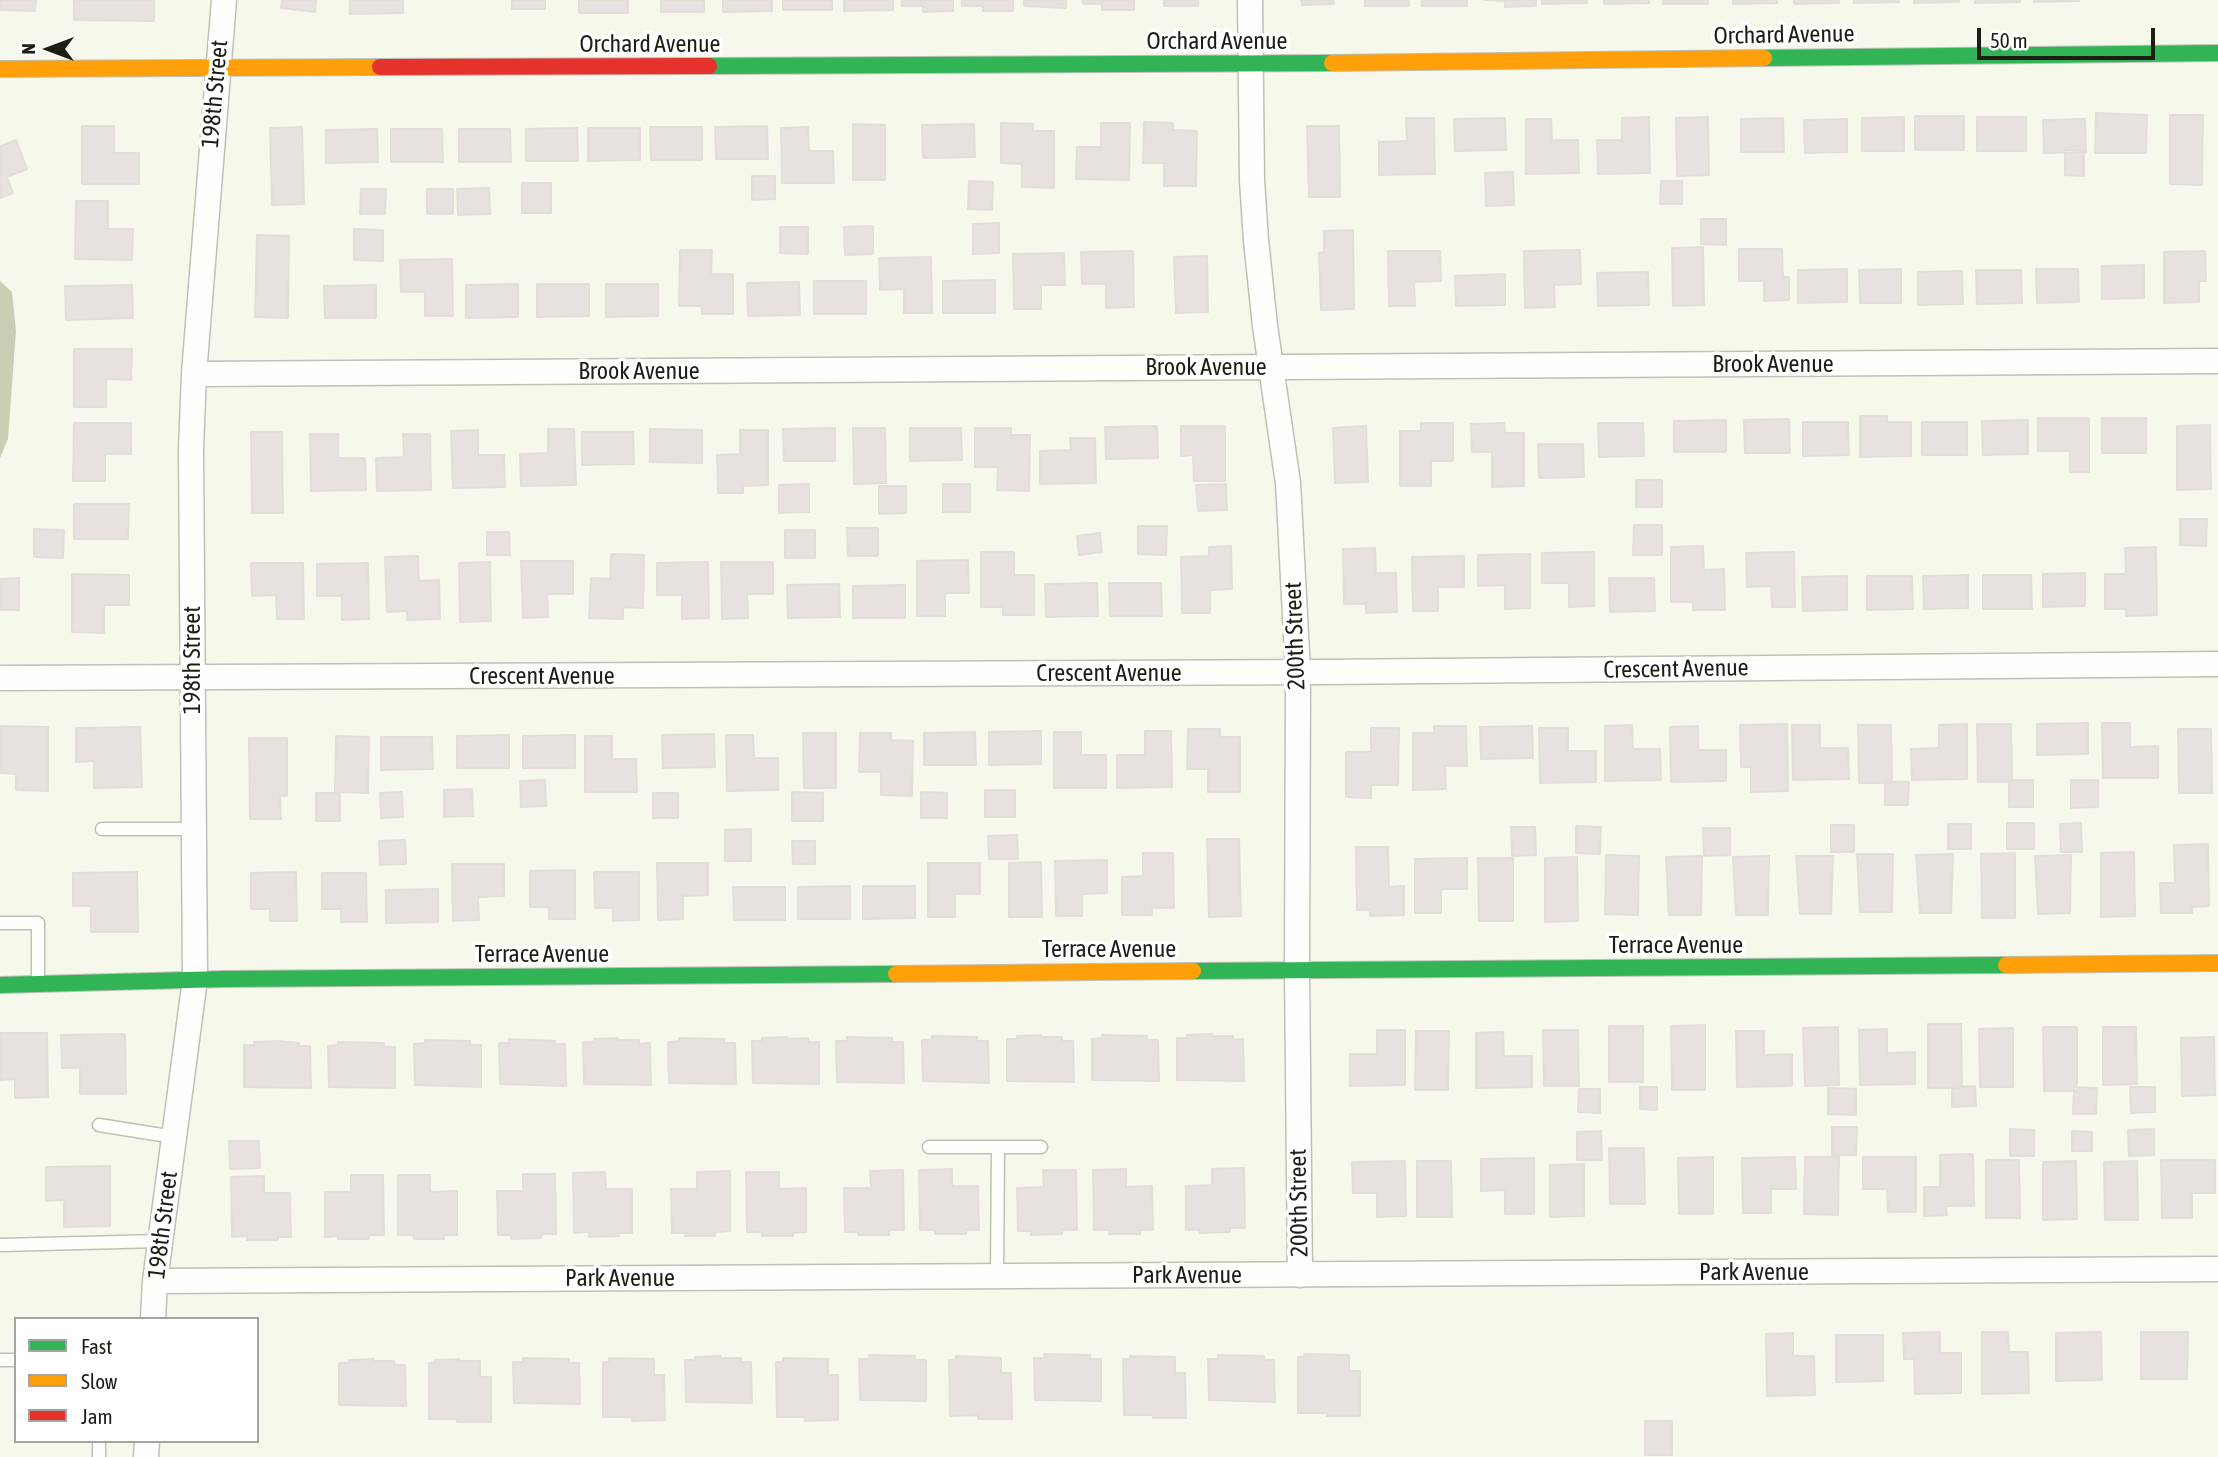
<!DOCTYPE html>
<html>
<head>
<meta charset="utf-8">
<style>
  body { margin:0 }
  #map { position:relative; width:2218px; height:1457px; overflow:hidden; background:#f7f8ec; font-family:"Asap Condensed",sans-serif }
  canvas { display:block }
  .legend { position:absolute; left:14px; top:1317px; width:245px; height:126px; box-sizing:border-box; background:#fff; border:2px solid #a4a5a1; margin:0; padding:9px 12px; list-style:none; font-size:21px; color:#1c1d15 }
  .legend li { display:flex; align-items:center; gap:14px; height:35px }
  .legend b { width:35px; border:2px solid #a4a5a1 }
  .north { position:absolute; left:14px; top:14px; width:70px; height:70px; -webkit-text-stroke:5px #fff; paint-order:stroke; rotate:270deg; font-size:19px; font-weight:700; line-height:28px; text-align:center; color:#1c1d15 }
  .north::after { content:''; display:block; margin:auto; width:24px; height:32px; background:#1c1d15; clip-path:polygon(50% 0,100% 100%,50% 72%,0 100%) }
  .scale { position:absolute; left:1977px; top:28px; width:178px; height:32px; box-sizing:border-box; border:4px solid #1c1d15; border-top:0; padding-left:9px; font-size:21px; line-height:24px; white-space:nowrap; color:#1c1d15; -webkit-text-stroke:5px #fff; paint-order:stroke }
</style>
</head>
<body>
<div id="map">
<canvas width="2218" height="1457"></canvas>
<ul class="legend">
<li><b style="height:9px;background:#30b455"></b>Fast</li>
<li><b style="height:9px;background:#ff9f0a"></b>Slow</li>
<li><b style="height:9px;background:#e5322d"></b>Jam</li>
</ul>
<div class="north">N</div>
<div class="scale">50 m</div>
</div>
<script>
const ctx = document.querySelector('canvas').getContext('2d');
ctx.lineJoin = 'round';
function fill(path, color) { ctx.fillStyle = color; ctx.fill(path, 'evenodd'); }
function strokePath(path, color, width, dash) { ctx.strokeStyle = color; ctx.lineWidth = width; ctx.lineCap = dash ? 'butt' : 'round'; ctx.setLineDash(dash || []); ctx.stroke(path); }
function write(font, color, halo, rows, align = 'center') {
  ctx.font = font + ' "Asap Condensed",sans-serif'; ctx.lineWidth = 7; ctx.setLineDash([]); ctx.textBaseline = 'middle'; ctx.strokeStyle = halo; ctx.fillStyle = color; for (const [text, x, y, turn = 0] of rows) {
    ctx.save(); ctx.translate(x, y); ctx.rotate((+turn || 0) * Math.PI / 180); ctx.textAlign = isNaN(turn) ? turn : align; if (halo) ctx.strokeText(text, 0, 0); ctx.fillText(text, 0, 0); ctx.restore();
  }
}
fill(new Path2D(`
  M0,281L12,292L16,331L8,439L0,458Z`), '#ccceb3');
const building = new Path2D(`
  M0,0H36L35,11L0,10Z
  M74,0H154V21L74,20Z
  M282,0H316L315,12L281,8Z
  M350,0H403V13L350,14Z
  M512,0H545V9H512Z
  M579,0H628V13H579Z
  M661,0H704V12H661Z
  M723,0H772V11L723,12Z
  M783,0H832V10H783Z
  M844,0H893V10L844,11Z
  M902,0H953V11L923,12V6H902Z
  M962,0H1013V11H983V6H962Z
  M1024,0H1066V8L1024,6Z
  M1082,0H1134V10H1102V4H1083Z
  M1164,0H1198V6H1164Z
  M1301,0H1333L1334,4L1302,5Z
  M1365,0H1409V6H1365Z
  M1422,0H1467V6H1422Z
  M1484,0H1536V6L1505,7V1Z
  M1542,0H1587V3L1542,4Z
  M1604,0H1649V3L1604,4Z
  M1663,0H1708V4H1663Z
  M1733,0H1777V3L1733,4Z
  M1794,0H1839V3L1794,4Z
  M1854,0H1899V2L1854,3Z
  M1914,0H1959V2L1914,3Z
  M1975,0H2020V2L1975,3Z
  M2034,0H2079V1L2034,2Z
  M2096,113L2147,115L2146,153H2095Z
  M2170,115H2203L2202,185L2170,184Z
  M1915,116H1964V150H1915Z
  M1649,117L1650,173L1598,174L1597,140H1622V118Z
  M1708,117L1709,175L1677,176L1676,118Z
  M1904,117V151H1862V118Z
  M1977,117H2026V151H1977Z
  M1406,118H1434L1435,174L1379,175V142L1407,141Z
  M1505,118L1506,150L1455,151L1454,119Z
  M1783,118L1784,152H1741V119Z
  M1526,119H1551L1552,140H1578L1579,173L1526,174Z
  M1847,119V152L1805,153L1804,120Z
  M2085,119L2086,152L2044,153L2043,120Z
  M1144,122L1173,123V130L1197,131L1196,186H1164V163H1143Z
  M1001,123L1033,124V131H1054V188L1022,187V164L1001,163Z
  M1101,123H1130L1129,180L1076,179L1077,147H1101Z
  M853,124L885,125V180H853Z
  M974,124L975,157L923,158L922,125Z
  M82,126H114V153H139V184H82Z
  M767,126L768,159H716L715,127Z
  M1307,126H1339L1340,197H1309Z
  M302,127L304,204L272,205L270,128Z
  M650,127H702V160H651Z
  M808,127L809,151H833L834,183H782L781,128Z
  M577,128L578,161H526V129Z
  M588,128H640V160L588,161Z
  M377,129L378,162L326,163V130Z
  M391,129H442L443,162H391Z
  M459,129H510L511,162H459Z
  M16,140L27,169L7,177L13,193L0,198V146Z
  M2065,150L2084,151V176L2065,175Z
  M1513,172L1514,205L1486,206L1485,173Z
  M752,176H775V199L752,200Z
  M969,181L993,182L992,210L968,209Z
  M1661,181H1682V204H1660Z
  M522,183H551V213H522Z
  M489,188L490,214L458,215L457,189Z
  M361,189H386L385,214H360Z
  M427,189H453V214H427Z
  M76,201H108V229H133L132,260L75,259Z
  M1701,219H1726V245L1701,244Z
  M999,223V253L973,254V224Z
  M873,226V254L845,255L844,227Z
  M780,227H808V254L780,253Z
  M354,229L383,230V261L354,260Z
  M1353,230L1354,309L1321,310L1319,253L1324,252V231Z
  M257,235L289,236L288,318L255,317Z
  M1703,247L1704,305L1673,306L1672,248Z
  M1739,249H1782L1783,277H1789V300L1764,301V281H1739Z
  M680,250H712L711,274H733V314H702V306H679Z
  M1580,250L1581,284L1554,285L1555,307L1525,308L1524,251Z
  M1133,251L1134,307L1106,308V284H1082L1081,252Z
  M1388,251H1440L1441,281L1414,282L1415,306H1389Z
  M2205,251L2206,281H2199V302L2164,303V252Z
  M1064,253L1065,285H1041V309H1014L1013,254Z
  M1207,256L1208,312L1176,313L1174,257Z
  M931,257L932,313H904V289L880,290L879,258Z
  M452,259L453,316H425V292H401L400,260Z
  M2144,265V298L2102,299V266Z
  M1847,269V302L1798,303V270Z
  M1901,269V303H1860L1859,270Z
  M2036,269H2078L2079,302L2037,303Z
  M1976,270H2021L2022,303L1977,304Z
  M1962,271L1963,304L1918,305V272Z
  M1648,272L1649,305L1598,306L1597,273Z
  M1505,274V305L1456,306L1455,276Z
  M995,280V313H943V281Z
  M814,281H866V314H814Z
  M799,282L800,315L748,316L747,283Z
  M518,284V317L466,318V285Z
  M537,284H589V316L537,317Z
  M606,284H658V316L606,317Z
  M132,285L133,318L66,320L65,286Z
  M376,285V318H325L324,286Z
  M74,349H132L131,380L106,379V407H74Z
  M1860,416H1887V422H1911V456L1860,457Z
  M2038,418H2089V472H2070V451H2038Z
  M2102,418H2146V453H2102Z
  M1789,419L1790,453H1745L1744,420Z
  M1726,420V452H1674V421Z
  M2028,420V454L1983,455L1982,421Z
  M1803,422H1848L1849,455L1803,456Z
  M1922,422H1967V455H1922Z
  M74,423H131V454H105V481H73Z
  M1421,423H1453V461H1431V486H1400V431H1421Z
  M1504,423L1505,433H1524V486L1492,487V452H1472L1471,424Z
  M1598,423H1643L1644,456L1599,457Z
  M2210,425L2211,489L2177,490V426Z
  M1157,426L1158,458L1106,459L1105,427Z
  M1181,426H1225V481H1194L1193,455L1181,456Z
  M1366,426L1368,482L1335,483L1333,428Z
  M835,428V461H784L783,429Z
  M853,428H885L886,483L854,484Z
  M910,428H961L962,460L910,461Z
  M975,428H1011V435H1030L1029,491L997,490L998,467H975Z
  M548,429H574L576,485L521,486L520,454L548,453Z
  M650,429L702,430V463L650,462Z
  M478,430V455H504L505,487L453,488L451,431Z
  M740,430H768V485L743,486V493H718L717,455L740,454Z
  M251,432H282L283,513H252Z
  M582,432H633L634,464L582,465Z
  M310,434H338V458H365L366,490L311,491Z
  M403,434H430L431,490L377,491L376,458L404,457Z
  M1070,438H1095L1096,483L1040,484V451L1071,450Z
  M1538,444H1583L1584,477L1539,478Z
  M1636,480H1662V507H1636Z
  M809,484V512L779,513V485Z
  M943,484H970V512H943Z
  M1226,484L1227,510L1198,511L1196,485Z
  M879,486H906V513L879,514Z
  M74,504H129L128,539H74Z
  M2180,519H2207L2206,546L2180,545Z
  M1634,525H1662V555H1633Z
  M1138,526H1167L1166,555L1138,554Z
  M847,528H878V556H848Z
  M34,529L64,530L63,558L34,557Z
  M785,530H815V558H785Z
  M487,532H509L510,555H487Z
  M1100,533L1102,552L1079,555L1077,536Z
  M1231,546L1232,589L1210,590V613H1182L1181,557L1209,556V547Z
  M1703,546L1704,570L1724,569L1725,610H1693V602H1671V547Z
  M2156,547L2157,615L2126,616V609H2105V574H2126L2125,548Z
  M1375,548L1376,573H1396L1397,612L1366,613V604H1344L1343,549Z
  M981,552H1014V575H1034V615H1003V607H981Z
  M1594,552V606L1569,607V583H1542V553Z
  M1794,552L1795,607H1772L1771,586L1747,587L1746,553Z
  M611,554L644,555L643,608L623,607V619L589,618L591,578L610,579Z
  M1530,554V608L1505,609V585L1478,586V555Z
  M418,556L419,581L439,580L440,619L407,620V611L387,612L385,557Z
  M1464,556V587H1438V611H1413L1412,557Z
  M968,560L969,593H945V616H917V561Z
  M521,561H573V594H547L548,617L523,618Z
  M490,562L491,621L460,622L459,563Z
  M708,562L709,618L682,619V595H657V563Z
  M721,562H773V594H747L748,618L722,619Z
  M251,563H303L304,619H277L276,595L252,596Z
  M368,563L369,619L342,620V596H317V564Z
  M2085,573V606L2043,607V574Z
  M72,574L129,575V605H104V633L72,632Z
  M1968,575V608L1924,609L1923,576Z
  M1983,575H2031L2032,609H1983Z
  M1847,576V610L1803,611L1802,577Z
  M1867,576H1912L1913,609L1867,610Z
  M19,578V610H0V579Z
  M1609,578H1654L1655,611L1610,612Z
  M1097,583L1098,616L1046,617L1045,584Z
  M1109,583H1161L1162,616H1110Z
  M839,584L840,617L788,618L787,585Z
  M905,585V618H853V586Z
  M2088,723V754L2037,755V724Z
  M2102,723H2130V747L2158,746V778H2103Z
  M1787,724L1788,791L1751,792V767H1741L1740,725Z
  M1967,724V779L1912,780L1911,749L1939,748V725Z
  M1977,724H2011L2012,782H1978Z
  M1632,725L1633,749H1660L1661,780L1605,781V726Z
  M1792,725H1820V748H1848L1849,779L1793,780Z
  M1858,725H1891L1892,783H1859Z
  M0,726L48,727V791L16,790V774L0,773Z
  M1434,726H1466L1467,766H1445L1446,789L1413,790V733H1434Z
  M1532,726L1533,758L1481,759L1480,727Z
  M1698,726V750H1726V781L1671,782L1670,727Z
  M140,727L142,787L94,788V761L76,762V728Z
  M1371,728H1399L1398,785H1371V798L1346,797V752H1371Z
  M1539,728H1568V751H1596V782L1540,783Z
  M1188,729H1220V737H1240V792H1208V769H1187Z
  M2178,729H2211L2212,793H2179Z
  M1041,731V764L989,765V732Z
  M1145,731H1171L1172,787L1117,788V755H1145Z
  M975,732L976,765H924V733Z
  M1054,732H1081V755H1106V788H1054Z
  M803,733H836V788H804Z
  M860,733H891V740L913,741L912,796L881,795V772H859Z
  M714,734L715,767L663,768L662,735Z
  M509,735V768H457V736Z
  M575,735V768H523V736Z
  M726,735H753L754,758H778V790L727,791Z
  M336,736L369,737L368,793L335,792Z
  M585,736H612V759H636L637,792H585Z
  M381,737H432L433,769L381,770Z
  M249,738H287V796H280L281,819H250Z
  M545,780L546,806L521,807L520,781Z
  M2009,780H2033V807H2009Z
  M2071,780H2098V807L2071,808Z
  M1885,781L1909,782L1908,805H1885Z
  M472,789L473,816L444,817V790Z
  M985,790H1015V817H985Z
  M402,792L403,817L381,818L380,793Z
  M792,792L823,793V821H792Z
  M921,792L947,793V818H921Z
  M316,793H340V821H316Z
  M653,793H678V818H653Z
  M2007,823H2034V849H2007Z
  M2081,823L2082,852H2061L2060,824Z
  M1948,824H1971V849H1948Z
  M1831,825H1854V852H1831Z
  M1576,826L1601,827L1600,854L1576,853Z
  M1511,827H1535L1536,855L1512,856Z
  M1703,828H1730V855L1704,856Z
  M751,829V861H725V830Z
  M1017,835L1018,859H989L988,836Z
  M1207,839H1239L1241,916L1209,917Z
  M405,840L406,864L380,865L379,841Z
  M792,841H815V864H793Z
  M2208,844L2209,906L2192,907V913H2161L2160,883H2175L2174,845Z
  M1356,847H1388L1389,887L1404,886V915L1370,916V910H1357Z
  M2134,852L2135,916L2101,917V853Z
  M1143,853H1173L1174,908H1152V915H1122V877L1143,876Z
  M2015,853V918H1982L1981,854Z
  M1857,854H1893L1892,912H1860Z
  M1953,854L1951,913H1920L1916,855Z
  M1606,855L1639,856L1638,915L1605,914Z
  M2071,855L2070,913L2038,914L2035,856Z
  M1702,856L1701,915H1669L1666,857Z
  M1769,856L1768,915H1736L1733,857Z
  M1796,856H1833L1831,914H1800Z
  M1577,857L1578,921L1545,922V858Z
  M1467,858V889H1441V913H1415V859Z
  M1478,858H1513V921H1479Z
  M1107,860V893L1082,894V916H1056L1055,861Z
  M1041,862L1042,917H1009V863Z
  M657,863H708V895L683,896V919L658,920Z
  M928,863H980V894H955V917H928Z
  M452,864H504V896L478,897L479,920L453,921Z
  M575,870V919H549V907H530V871Z
  M137,872L138,932H91V906H73V873Z
  M296,872L297,921H270V909H251V873Z
  M594,872H639V920L613,921V908H595Z
  M322,873H366L367,922H341V909H322Z
  M850,886V919H798V887Z
  M863,886H915V918L863,919Z
  M733,887H785V920H734Z
  M438,889V922L386,923V890Z
  M1928,1024H1961L1962,1088H1928Z
  M1705,1025V1090H1672L1671,1026Z
  M1609,1026H1643V1082H1609Z
  M1838,1027L1839,1085L1805,1086L1803,1028Z
  M2043,1027H2077V1091H2044Z
  M2103,1027H2136L2137,1084L2103,1085Z
  M2013,1028V1087H1980L1979,1029Z
  M1887,1029V1053L1915,1052V1084L1860,1085L1859,1030Z
  M1377,1030H1405V1085L1350,1086V1054H1377Z
  M1543,1030H1578L1579,1086H1544Z
  M1416,1031H1449L1448,1090H1415Z
  M1736,1031H1764V1055L1792,1054V1086L1737,1087Z
  M1503,1032L1504,1056H1532V1087L1476,1088V1033Z
  M0,1033H47L48,1097L15,1098V1079L0,1080Z
  M125,1034L126,1094H80V1068H62L61,1035Z
  M1212,1034V1036H1233V1040L1243,1039L1244,1081L1177,1080V1038H1187V1035Z
  M1041,1035V1037H1062V1041H1073L1074,1082L1007,1081V1039H1017V1036Z
  M1102,1035L1147,1036V1040H1158L1159,1081L1092,1080V1039L1102,1038Z
  M932,1036L977,1037V1041H988L989,1083L923,1081L922,1040H932Z
  M787,1037V1039L808,1038V1042H819V1084L753,1083L752,1041H762V1038Z
  M847,1037L892,1038V1042H903L904,1083L837,1082L836,1041H847Z
  M2214,1037L2215,1095L2182,1096L2181,1038Z
  M618,1038V1040H639V1044L650,1043L651,1085L584,1084L583,1042H594V1039Z
  M679,1038L724,1039V1043H735L736,1084L669,1083L668,1042L679,1041Z
  M509,1039L555,1041V1044H565L566,1086L500,1084L499,1043H509Z
  M425,1040L470,1041V1045H481V1087L415,1085L414,1044L425,1043Z
  M278,1041L299,1043V1046H310L311,1088L244,1087V1045H254V1042Z
  M338,1042L384,1043V1047H395V1088L329,1087L328,1046L338,1045Z
  M1975,1086L1976,1106L1952,1107V1087Z
  M1640,1087H1657V1110L1640,1109Z
  M2074,1087L2097,1088L2096,1114H2073Z
  M2130,1087H2155V1112L2131,1113Z
  M1828,1088L1856,1089V1115L1828,1114Z
  M1579,1089H1600V1113L1578,1112Z
  M1832,1127H1857L1856,1155H1832Z
  M2010,1129L2034,1130V1156H2010Z
  M2154,1129V1155L2129,1156L2128,1130Z
  M1601,1131L1602,1160H1577V1132Z
  M2072,1131L2092,1132V1151H2072Z
  M229,1141H259L260,1168L230,1169Z
  M1609,1148H1644L1645,1204H1610Z
  M1973,1154L1974,1206H1946L1947,1215L1924,1216V1187H1940V1155Z
  M1713,1157V1214H1679L1678,1158Z
  M1795,1157L1796,1189H1771V1213H1743L1742,1158Z
  M1805,1157H1839L1838,1215L1804,1214Z
  M1863,1157H1916V1212H1888L1887,1189H1863Z
  M1534,1158V1214H1505V1190L1481,1191V1159Z
  M1986,1160H2019L2020,1218H1986Z
  M2161,1160H2215V1193H2192V1218H2162Z
  M1405,1161L1406,1216L1377,1217V1193H1353L1352,1162Z
  M1417,1161H1451L1452,1217H1417Z
  M2076,1161L2077,1219L2043,1220V1162Z
  M2137,1161L2138,1220H2105L2104,1162Z
  M1584,1164V1216L1550,1217V1165Z
  M110,1166V1226L64,1227V1200L46,1201V1167Z
  M1244,1168L1245,1228H1230V1232L1200,1233V1230H1186V1186L1212,1185V1169Z
  M952,1169V1186H978L979,1230H966V1234H935V1230H920L919,1170Z
  M1126,1169V1187L1152,1186L1153,1230H1140V1234H1109V1230H1094L1093,1170Z
  M903,1170L904,1230H889V1235H858V1232H845L844,1188H871L870,1171Z
  M1043,1170H1076L1077,1230H1062V1234L1031,1235V1231H1018L1017,1188L1044,1187Z
  M730,1171V1231L715,1232V1236H685V1233H672L671,1189H697V1172Z
  M605,1172L606,1189H632V1233H619V1236L589,1237V1232L574,1233L573,1173Z
  M746,1172H779V1189L806,1188V1232L793,1233V1236H762V1232H747Z
  M523,1174H555L556,1234H541V1238L511,1239V1235H498L497,1191H523Z
  M351,1175H383L384,1235H369V1239H338V1236L325,1237V1192H351Z
  M398,1175H430V1192L457,1191V1235H444V1239H414L413,1235H398Z
  M264,1176V1193H290L291,1237H278V1240H247V1236L232,1237L231,1177Z
  M1940,1332V1353H1961V1393L1915,1394L1914,1359H1904L1903,1333Z
  M1982,1332H2008L2009,1352H2028L2029,1393L1982,1394Z
  M2101,1332L2102,1380L2056,1381V1333Z
  M2141,1332H2188L2187,1379H2141Z
  M1793,1333V1356H1814L1815,1395L1767,1396L1766,1334Z
  M1836,1335H1883V1381L1836,1382Z
  M1044,1354L1090,1355V1359H1101V1401L1035,1400L1034,1358H1045Z
  M1304,1354L1349,1355V1371H1360V1416H1327V1413H1298V1357H1304Z
  M869,1355L915,1356V1360H926V1401L860,1400L859,1359H869Z
  M1218,1355L1264,1356V1360H1274L1275,1402L1209,1400L1208,1359H1218Z
  M720,1356V1358H741V1362H751L752,1403L686,1402L685,1360H695V1357Z
  M956,1356L1001,1358V1373H1011L1012,1419H978V1415L950,1416L949,1360H956Z
  M1130,1356L1175,1357V1373H1185L1186,1418H1153V1415H1124L1123,1359H1130Z
  M523,1358L569,1359V1363H579L580,1404L514,1403L513,1362H523Z
  M609,1358L654,1359V1375H664L665,1420L632,1421V1417H603V1362H609Z
  M783,1358L828,1359V1375H838V1420L805,1421V1417H777L776,1362H783Z
  M374,1359V1361H394L395,1365H405L406,1406L339,1405V1363H349V1360Z
  M459,1359V1361H480V1377H491V1422H457V1419H429V1363H435V1360Z
  M1645,1421H1672V1455H1645Z`);
fill(building, '#e7e2df');
strokePath(building, '#e2deda', 2);
const lane = new Path2D(`
  M102,829H193
  M0,923H38V983
  M99,1125L174,1137
  M929,1147H1041
  M0,1245L161,1241
  M997,1276L998,1147
  M0,1360H16
  M99,1441V1457`);
const street = new Path2D(`
  M1250,0L1252,180L1256,240L1265,326L1288,483L1298,672L1297,971L1300,1275
  M194,374L2218,361
  M0,678L1321,672L2218,664
  M155,1281L2218,1269
  M153,1319L155,1281L195,979L191,449L194,374L224,0
  M146,1457L147,1441`);
const fast = new Path2D(`
  M1764,58L2218,53
  M709,66L1332,63
  M1193,971L2006,965
  M0,985L225,979L896,974`);
const slow = new Path2D(`
  M1332,63L1764,58
  M0,69L380,67
  M2006,965L2218,963
  M896,974L1193,971`);
const jam = new Path2D(`
  M380,67L709,66`);
strokePath(lane, '#bfc0b7', 15);
strokePath(street, '#bfc0b7', 27);
strokePath(fast, '#bfc0b7', 18);
strokePath(slow, '#bfc0b7', 18);
strokePath(jam, '#bfc0b7', 18);
strokePath(lane, '#fefefc', 12);
strokePath(street, '#fefefc', 24);
strokePath(fast, '#30b455', 16);
strokePath(slow, '#ff9f0a', 16);
strokePath(jam, '#e5322d', 16);
write('24px', '#1c1d15', '#fff', [
  ["Orchard Avenue",1784,35,-1],
  ["Orchard Avenue",1217,41],
  ["Orchard Avenue",650,44],
  ["198th Street",215,94,-85],
  ["Brook Avenue",1773,364],
  ["Brook Avenue",1206,367],
  ["Brook Avenue",639,371],
  ["200th Street",1295,636,-92],
  ["198th Street",192,660,-90],
  ["Crescent Avenue",1676,669,-1],
  ["Crescent Avenue",1109,673],
  ["Crescent Avenue",542,676],
  ["Terrace Avenue",1676,945],
  ["Terrace Avenue",1109,949],
  ["Terrace Avenue",542,954],
  ["200th Street",1299,1203,-91],
  ["198th Street",163,1225,-83],
  ["Park Avenue",1754,1272],
  ["Park Avenue",1187,1275],
  ["Park Avenue",620,1278]
]);
</script>
</body>
</html>
